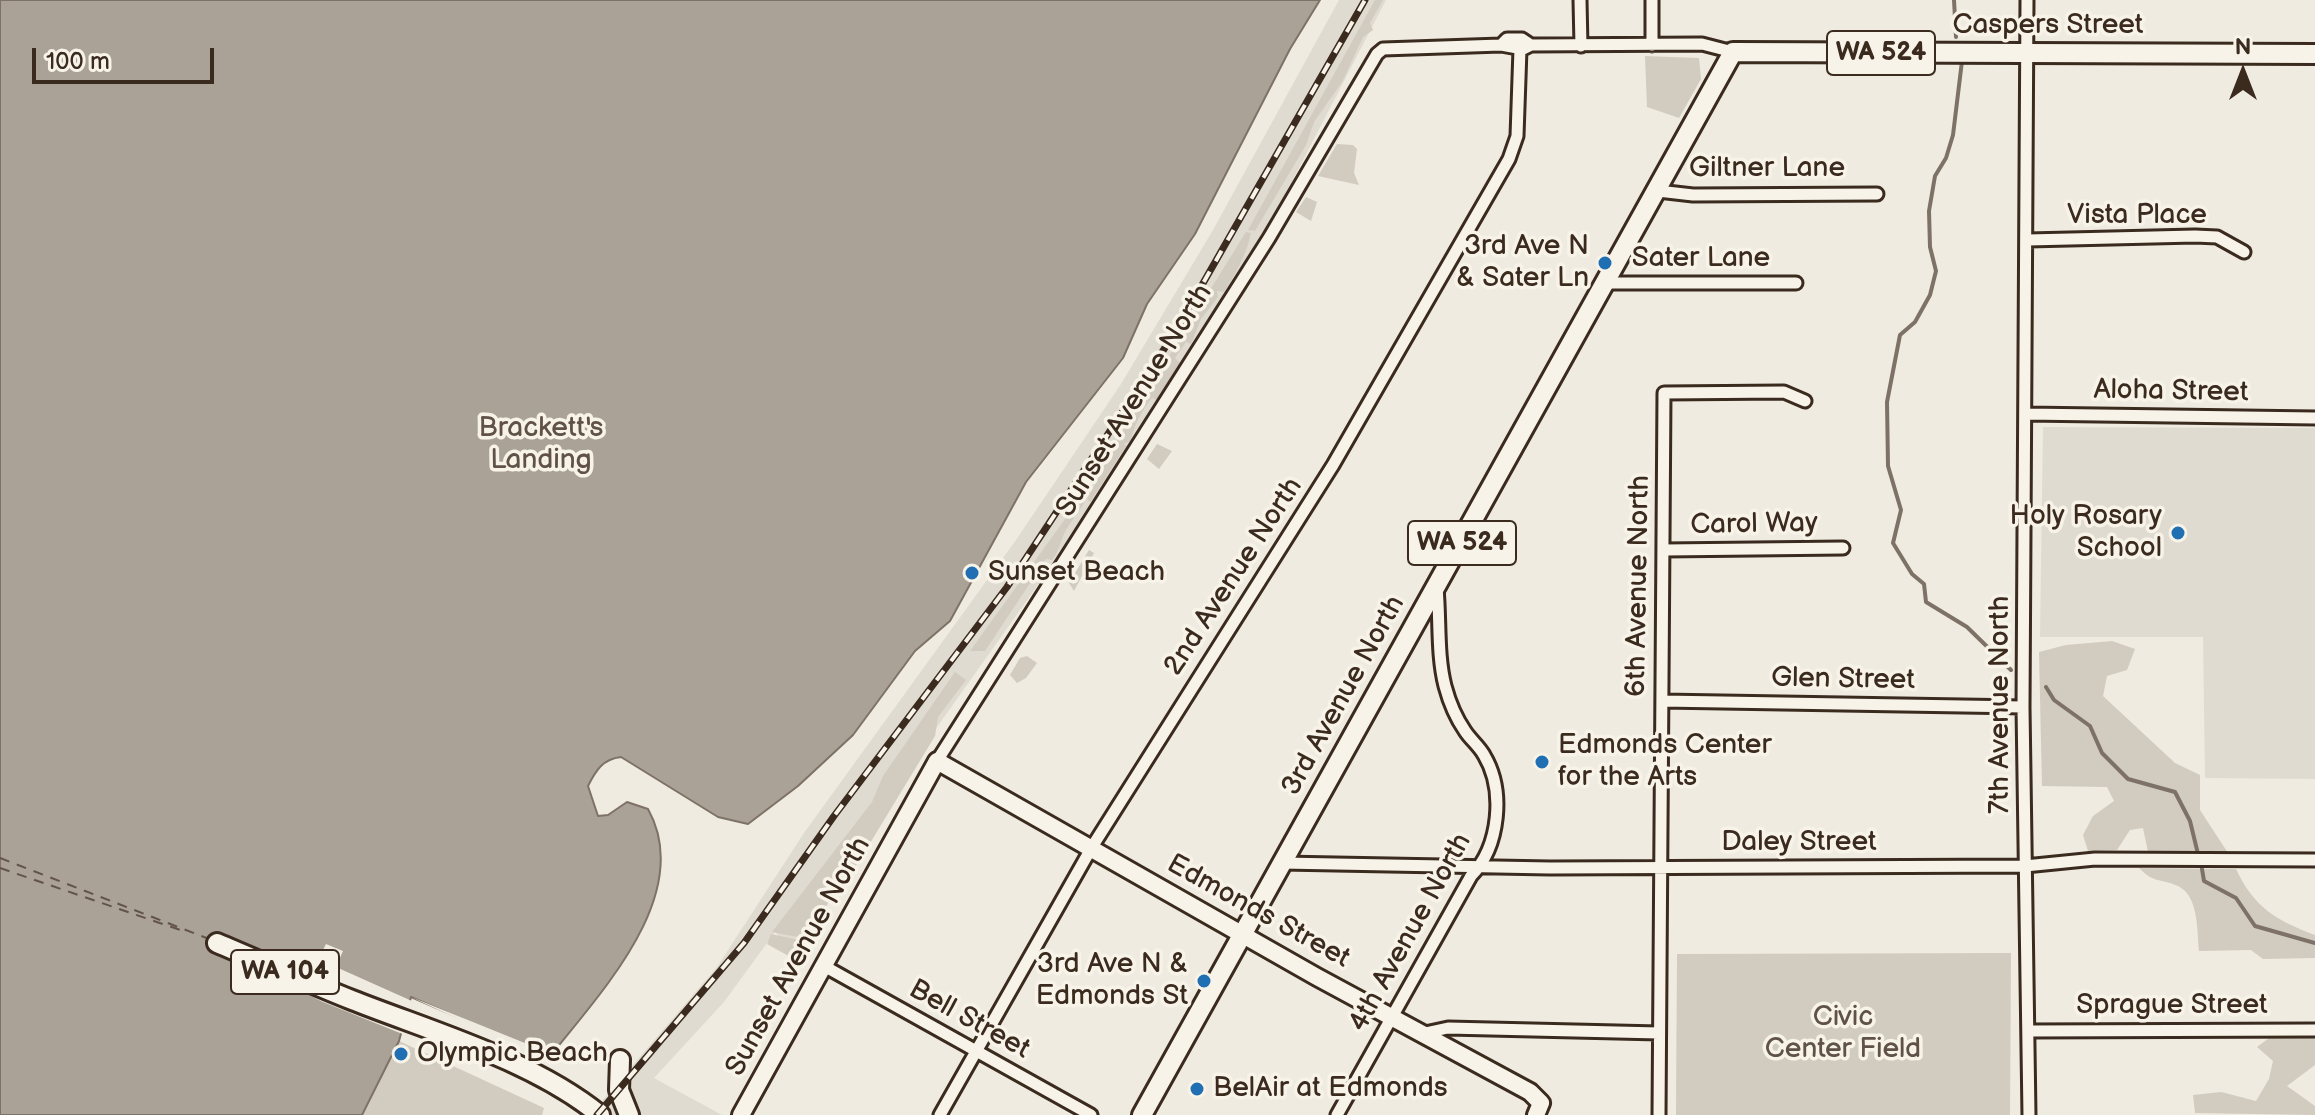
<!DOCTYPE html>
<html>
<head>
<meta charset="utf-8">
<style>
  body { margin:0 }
  #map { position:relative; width:2315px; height:1115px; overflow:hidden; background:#efebe0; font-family:"Balsamiq Sans",sans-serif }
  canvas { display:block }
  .north { position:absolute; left:2203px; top:32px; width:80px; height:80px; -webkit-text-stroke:6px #f7f3e8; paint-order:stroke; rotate:0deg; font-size:22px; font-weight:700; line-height:32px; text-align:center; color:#3b2a1e }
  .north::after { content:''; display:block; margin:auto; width:28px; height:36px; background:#3b2a1e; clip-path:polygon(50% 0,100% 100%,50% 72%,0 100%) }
  .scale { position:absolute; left:32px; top:48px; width:182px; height:36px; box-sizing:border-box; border:4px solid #3b2a1e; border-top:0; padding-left:10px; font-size:24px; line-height:28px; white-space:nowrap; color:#3b2a1e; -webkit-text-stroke:6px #f7f3e8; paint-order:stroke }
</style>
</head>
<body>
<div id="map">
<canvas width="2315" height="1115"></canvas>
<div class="north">N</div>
<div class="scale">100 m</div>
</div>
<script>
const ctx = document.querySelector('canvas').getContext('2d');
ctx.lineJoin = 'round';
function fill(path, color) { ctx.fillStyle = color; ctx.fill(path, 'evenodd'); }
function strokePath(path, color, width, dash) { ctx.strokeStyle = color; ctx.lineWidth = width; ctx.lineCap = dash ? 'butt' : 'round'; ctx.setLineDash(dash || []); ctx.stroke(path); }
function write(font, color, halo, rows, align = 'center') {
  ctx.font = font + ' "Balsamiq Sans",sans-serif'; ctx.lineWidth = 7; ctx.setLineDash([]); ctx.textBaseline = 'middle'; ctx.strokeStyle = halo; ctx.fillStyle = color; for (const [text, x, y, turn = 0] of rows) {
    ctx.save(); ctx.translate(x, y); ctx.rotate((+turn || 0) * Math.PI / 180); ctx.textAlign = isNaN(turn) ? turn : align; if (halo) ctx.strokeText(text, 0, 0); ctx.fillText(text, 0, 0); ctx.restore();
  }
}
fill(new Path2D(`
  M1339,0H1386L1260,243L1091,510L930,737L790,948L775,932L724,1002L654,1078L722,1115H639L632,1111L627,1115H590L717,967L804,833L1016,540L1121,384L1213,230Z
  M2043,427L2315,428V779L2205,778L2203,637H2040Z`), '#e0dbd0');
fill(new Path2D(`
  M1375,0H1383L1370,23L1373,30L1363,37L1342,82L1314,122L1306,145L1255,231L1248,230Z
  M1645,56L1699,58L1701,79L1679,118L1647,107Z
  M1337,144L1353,145L1357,149L1354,173L1359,185L1318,176Z
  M1306,197L1317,202L1311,221L1296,212Z
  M1246,232L1251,233C1247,254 1235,274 1224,292L1217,291L1218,297L1201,319L1191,344L1186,342L1175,358L1180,363L1157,400L1152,398C1140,413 1135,425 1130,441L1124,444L1126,446L1090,502L1087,499L1096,483L1094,477Z
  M1157,444L1172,451L1159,469L1147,459Z
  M1091,483C1091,499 1074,515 1065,532C1060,541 1061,547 1052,560L1046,559L985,651H970Z
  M1089,550L1094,553L1074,591L1069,583Z
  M2112,641L2135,649L2127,670L2107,676L2103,696L2175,763L2200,775V810L2228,853L2148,852L2143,828L2130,830L2117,850L2088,851L2083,835L2093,816L2114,801L2107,787L2042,786L2039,652L2066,645Z
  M1027,656L1037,663L1026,678L1017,683L1010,675L1020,658Z
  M955,672L966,680L938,717L935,736L858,863L837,887L816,925L803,938L772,932L872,802L883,776Z
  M2139,868L2236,869C2254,907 2275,920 2315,935V958L2263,959L2251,950L2199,951C2197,931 2199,896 2178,886C2160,878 2155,884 2139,868Z
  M771,934L803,941L794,959L767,944Z
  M2011,953L2010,1115H1676L1677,954Z
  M2315,1034V1065L2287,1086L2315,1106V1115L2195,1113L2193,1095L2221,1092L2256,1101L2269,1079L2273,1061L2257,1047L2273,1035Z
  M399,1041L544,1108L542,1115H362Z`), '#d1cbc0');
const water = new Path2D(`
  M0,0H1320L1290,49L1195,234L1147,304L1123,358L1026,482L950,621L915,651L853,735L798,786L748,824L718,817L621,757C603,759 596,770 588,786L598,816L608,815L627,802L648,809C695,893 602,991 552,1054L536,1051L411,997L399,1041L362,1115H0Z`);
fill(water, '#aaa296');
strokePath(water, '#7e7266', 2);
fill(new Path2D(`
  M326,944L343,951L336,967L470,1027L414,1003L405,1035L323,1002L217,951L276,963L281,951L315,966Z
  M411,997L552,1054L555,1057L535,1055Z`), '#efebe0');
strokePath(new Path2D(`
  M1954,0L1956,37
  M1962,61L1953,135L1946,158L1935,176L1929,211L1930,247L1936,271L1930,295L1915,322L1900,335L1887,402L1888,466L1901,510L1893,543L1912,574L1924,584L1926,602L1967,627L2011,670
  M2046,687L2054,700L2090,726L2102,753L2128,779L2175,792L2190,821L2198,854
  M2202,869L2204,881L2236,898L2255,926L2315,943`), '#7e7266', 4);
strokePath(new Path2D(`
  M0,858L209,939
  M0,868L186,932`), '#625448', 2, [10, 8]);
const street = new Path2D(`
  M1580,0L1581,46
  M1652,0V45
  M2027,0L2023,707L2029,1115
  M1501,45L1507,39H1522L1531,45
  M1658,191L1693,195L1877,194
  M2028,240L2195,236L2217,237L2244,252
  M1606,283H1796
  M2026,414L2315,418
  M1665,550L1843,548
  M1662,701L2023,707
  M937,761L1269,238L1377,54L1383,49L1501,45L1523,49L1531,45L1702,44L1733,52
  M1282,863L1550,868L2025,866L2095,859L2315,860
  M824,966L1091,1115
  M2029,1031L2315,1030
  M1425,1033L1448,1028L1659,1033
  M940,1115L1092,847L1333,465L1509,159L1517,136L1520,49
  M1337,1115L1471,876C1500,846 1505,790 1484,755C1479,746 1470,739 1465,731C1456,718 1449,701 1445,686C1437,655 1440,619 1437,588
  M1659,1115L1664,393L1784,392L1805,401`);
const secondary = new Path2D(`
  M741,1115L937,761L1317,977L1530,1092L1541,1103L1536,1115`);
const primary = new Path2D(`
  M217,943C262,962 307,982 352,1000C433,1032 532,1060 600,1115
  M620,1060L619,1090L629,1115
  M1142,1115L1733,52L2315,54`);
strokePath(street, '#3b2a1e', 17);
strokePath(secondary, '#3b2a1e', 22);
strokePath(primary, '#3b2a1e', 24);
strokePath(street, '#f7f3e8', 11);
strokePath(secondary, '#f7f3e8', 16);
strokePath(primary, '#f7f3e8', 18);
const rail = new Path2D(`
  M597,1115L744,943L834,816L1007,587L1174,334L1365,0`);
strokePath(rail, '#3b2a1e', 7);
strokePath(rail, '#f7f3e8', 4, [12]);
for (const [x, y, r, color] of [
  [1605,263,8,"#1f6fb2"],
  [2178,533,8,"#1f6fb2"],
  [972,573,8,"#1f6fb2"],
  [1542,762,8,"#1f6fb2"],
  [1204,981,8,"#1f6fb2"],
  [401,1054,8,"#1f6fb2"],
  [1197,1089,8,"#1f6fb2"]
]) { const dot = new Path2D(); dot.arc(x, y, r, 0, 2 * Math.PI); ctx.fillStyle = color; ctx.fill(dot); strokePath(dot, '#f7f3e8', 3); }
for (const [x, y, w] of [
  [1881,53,108],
  [1462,543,108],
  [285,972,108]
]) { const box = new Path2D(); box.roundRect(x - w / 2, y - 22, w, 44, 6); ctx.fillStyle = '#f7f3e8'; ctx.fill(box); strokePath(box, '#3b2a1e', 2); }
write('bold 26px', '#3b2a1e', null, [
  ["WA 524",1881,53],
  ["WA 524",1462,543],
  ["WA 104",285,972]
]);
write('28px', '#3b2a1e', '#f7f3e8', [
  ["Caspers Street",2048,26],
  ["Giltner Lane",1767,169],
  ["Vista Place",2137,216],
  ["Sater Lane",1701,259],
  ["Aloha Street",2171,392,1],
  ["Sunset Avenue North",1135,401,-58],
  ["Carol Way",1754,525,-1],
  ["2nd Avenue North",1234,577,-57],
  ["6th Avenue North",1639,586,-89],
  ["Glen Street",1843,680,1],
  ["3rd Avenue North",1344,696,-61],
  ["7th Avenue North",2001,705,-90],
  ["Daley Street",1799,843],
  ["Edmonds Street",1258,912,29],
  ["4th Avenue North",1411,933,-61],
  ["Sunset Avenue North",799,957,-61],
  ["Sprague Street",2172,1006],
  ["Bell Street",969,1020,29]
]);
write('28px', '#3b2a1e', '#f7f3e8', [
  ["3rd Ave N",1589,247,"right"],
  ["& Sater Ln",1589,279,"right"],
  ["Holy Rosary",2162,517,"right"],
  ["School",2162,549,"right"],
  ["Sunset Beach",988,573],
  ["Edmonds Center",1558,746],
  ["for the Arts",1558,778],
  ["3rd Ave N &",1188,965,"right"],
  ["Edmonds St",1188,997,"right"],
  ["Olympic Beach",417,1054],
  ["BelAir at Edmonds",1213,1089]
], 'left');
write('28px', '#605246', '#f7f3e8', [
  ["Brackett's",541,429],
  ["Landing",541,461],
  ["Civic",1843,1018],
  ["Center Field",1843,1050]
]);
</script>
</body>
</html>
